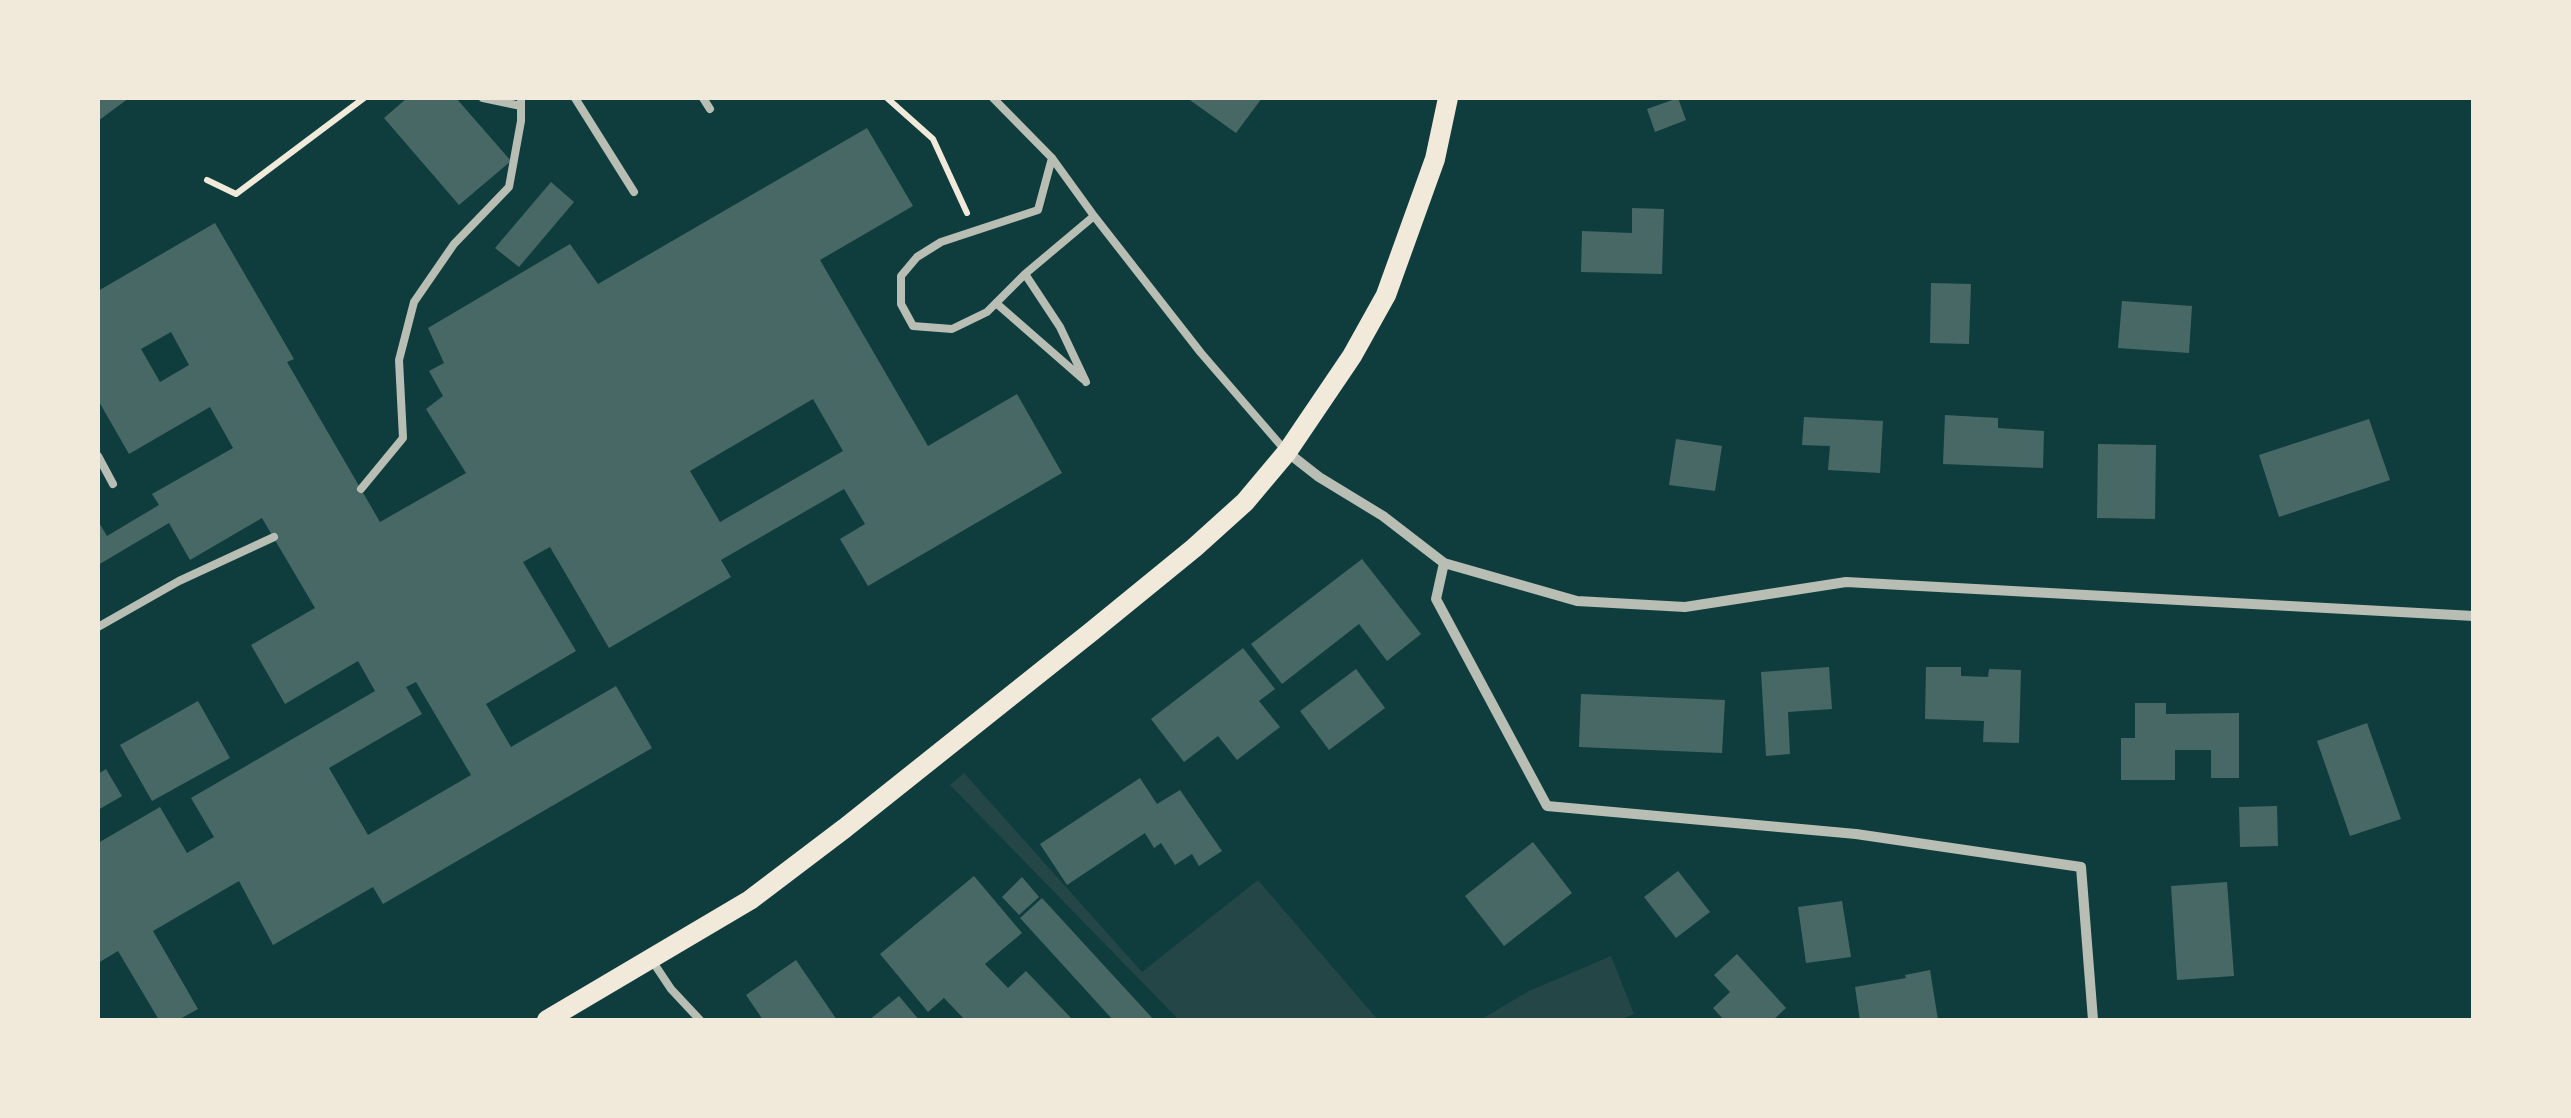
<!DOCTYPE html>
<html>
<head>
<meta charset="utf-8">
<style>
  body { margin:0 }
  #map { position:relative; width:2571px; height:1118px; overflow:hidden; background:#0f3d3e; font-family:"Alegreya Sans",sans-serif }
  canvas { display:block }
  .frame { position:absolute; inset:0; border:100px solid #f1e9da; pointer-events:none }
</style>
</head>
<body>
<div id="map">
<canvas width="2571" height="1118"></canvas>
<div class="frame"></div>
</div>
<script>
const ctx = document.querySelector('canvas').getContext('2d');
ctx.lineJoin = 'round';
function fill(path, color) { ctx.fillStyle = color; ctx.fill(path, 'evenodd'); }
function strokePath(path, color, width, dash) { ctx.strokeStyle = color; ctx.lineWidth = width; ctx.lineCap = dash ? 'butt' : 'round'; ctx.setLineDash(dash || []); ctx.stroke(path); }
fill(new Path2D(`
  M964,773L1142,972L1258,880L1378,1020H1179L950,785Z
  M1611,956L1634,1014L1619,1020H1480L1529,991Z`), '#244646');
fill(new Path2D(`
  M98,98H129L98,121Z
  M407,98H456L511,161L459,205L384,118Z
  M1187,98H1262L1236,133Z
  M1678,98L1686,120L1655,132L1647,109Z
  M867,128L913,206L820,260L928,446L1017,394L1062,473L868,586L840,539L865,524L844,489L721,560L731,577L609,648L550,547L523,562L576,651L486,704L511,747L616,686L652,748L383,904L373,887L273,945L239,881L153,931L198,1009L178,1020H159L118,951L98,963V843L160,807L187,853L214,837L191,798L375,691L358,661L285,704L251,645L315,608L262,518L190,560L169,523L98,565V521L107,536L159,505L152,494L233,448L210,407L129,454L98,400V291L215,223L294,359L287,362L380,522L466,473L426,409L443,396L429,371L444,363L428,328L570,244L598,284ZM171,332L189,365L160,382L141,349ZM813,399L843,451L720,522L690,471ZM416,682L471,775L368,835L329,768L422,714L406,687Z
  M551,182L574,202L519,267L495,248Z
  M1632,208L1664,209L1662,274L1581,272L1582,231L1632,233Z
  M1931,283L1971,284L1969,344L1930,343Z
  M2122,301L2192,306L2189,353L2118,348Z
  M1945,415L1998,418V428L2044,431L2043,468L1943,464Z
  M1804,417L1883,421L1880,473L1828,470L1830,446L1802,445Z
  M2369,419L2390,480L2279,517L2259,455Z
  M1676,439L1722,446L1715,491L1669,485Z
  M2098,444L2156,445L2155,519L2097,518Z
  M1362,559L1421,634L1387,661L1359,624L1282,684L1251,644Z
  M1243,648L1275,689L1259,701L1280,727L1237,760L1218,736L1184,762L1151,719Z
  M1829,667L1832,709L1788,712L1790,754L1766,756L1761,672Z
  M1926,667H1961V676L1988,677L1989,669L2021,670L2019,743L1983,742L1984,721L1925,719Z
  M1356,669L1385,708L1329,750L1300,711Z
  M1581,694L1725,700L1722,753L1579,747Z
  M198,701L230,758L152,801L120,745Z
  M2135,703H2166V714L2239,713V778H2211V750H2175V780H2121V738H2135Z
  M2367,723L2401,819L2350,836L2317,741Z
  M106,769L122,796L98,810V774Z
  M1140,778L1157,804L1180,790L1222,851L1199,866L1192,854L1175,865L1161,843L1154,848L1145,833L1067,885L1040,844Z
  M2277,806L2278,846L2240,847L2239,807Z
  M1533,842L1572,893L1504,946L1465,896Z
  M1678,871L1710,912L1676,938L1644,897Z
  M974,876L1022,933L985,964L1008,988L1026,971L1073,1020H965L944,998L928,1012L880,954Z
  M1022,877L1039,897L1019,915L1002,897Z
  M2227,882L2234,976L2177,980L2171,886Z
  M1042,898L1154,1020H1113L1020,918Z
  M1842,901L1851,957L1806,963L1798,907Z
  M1737,954L1786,1008L1773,1020H1724L1713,1008L1730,992L1714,975Z
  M796,960L837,1020H763L746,995Z
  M1930,970L1938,1020H1860L1855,987L1906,978L1905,975Z
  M899,996L919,1020H869Z`), '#486865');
strokePath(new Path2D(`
  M887,98L933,139L967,213
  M207,180L236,194L364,98`), '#f1e9da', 6);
strokePath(new Path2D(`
  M483,98L521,106
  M575,98L634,192
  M703,98L710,109
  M993,98L1052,158L1094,216L1201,353L1284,449
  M1052,158L1038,210L941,242L917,257L901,276V304L913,326L952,329L987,312L1025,274L1094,216
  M1025,274L1060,327L1086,382
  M996,303L1083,379
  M98,456L113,484
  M361,489L403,438L399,360L414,302L454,244L509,187L521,121V98
  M98,627L179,581L274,537
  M651,959L671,989L700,1020`), '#b8beb3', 8);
strokePath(new Path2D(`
  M1287,452L1319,477L1383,516L1444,563L1436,599L1547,806L1856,834L2081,867L2093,1020
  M1444,563L1577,601L1685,607L1846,582L2474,616`), '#b8beb3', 10);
strokePath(new Path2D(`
  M547,1020L750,900L845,828L1091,632L1194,548L1245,502L1287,452L1352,356L1386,295L1435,159L1448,98`), '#f1e9da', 20);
</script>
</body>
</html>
